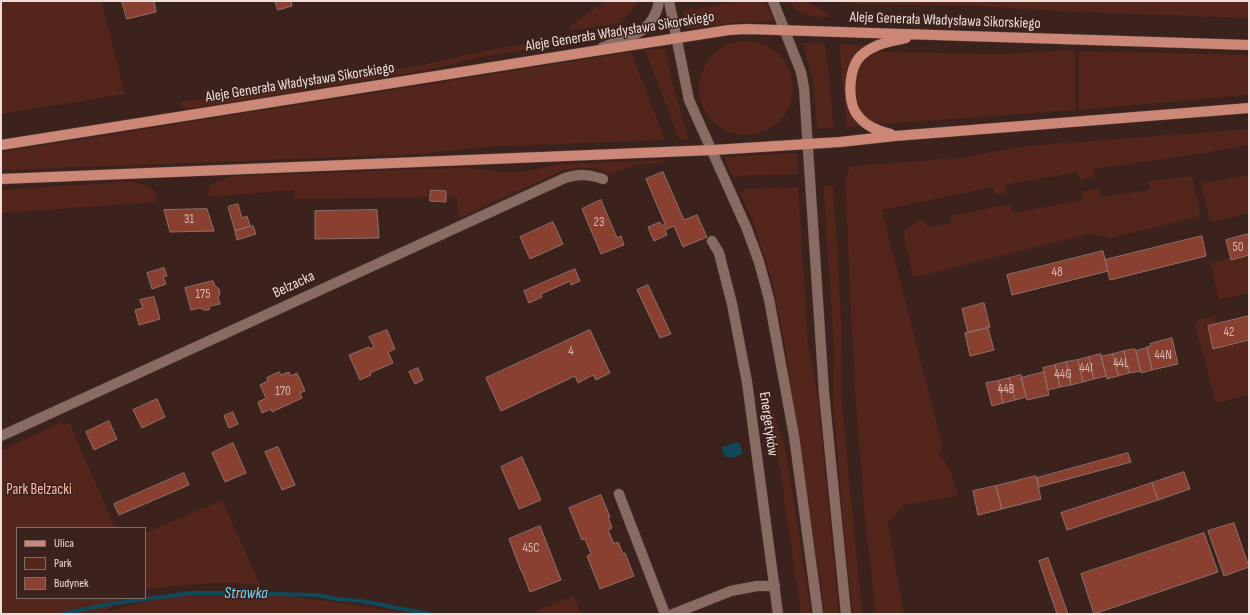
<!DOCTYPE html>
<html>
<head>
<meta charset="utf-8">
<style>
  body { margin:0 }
  #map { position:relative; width:1250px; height:615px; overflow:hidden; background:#3b221c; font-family:"Sofia Sans Condensed",sans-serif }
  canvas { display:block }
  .frame { position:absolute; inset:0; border:2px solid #eddcd8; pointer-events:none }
  .legend { position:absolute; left:16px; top:527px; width:130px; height:72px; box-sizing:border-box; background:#3b221c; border:1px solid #826c67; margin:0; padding:5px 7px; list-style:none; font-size:12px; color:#eddcd8 }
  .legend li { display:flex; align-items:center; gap:8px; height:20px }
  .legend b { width:20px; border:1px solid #826c67 }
</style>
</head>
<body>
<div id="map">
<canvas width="1250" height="615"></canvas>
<div class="frame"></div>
<ul class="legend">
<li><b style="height:5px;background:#cc8777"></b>Ulica</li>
<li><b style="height:11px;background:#53251b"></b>Park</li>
<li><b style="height:11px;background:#8a4031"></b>Budynek</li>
</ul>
</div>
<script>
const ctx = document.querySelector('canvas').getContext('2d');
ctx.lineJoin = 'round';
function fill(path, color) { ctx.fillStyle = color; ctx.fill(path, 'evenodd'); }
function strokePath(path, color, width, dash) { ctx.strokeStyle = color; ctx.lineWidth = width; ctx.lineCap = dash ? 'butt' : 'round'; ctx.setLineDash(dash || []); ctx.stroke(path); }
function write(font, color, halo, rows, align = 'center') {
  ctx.font = font + ' "Sofia Sans Condensed",sans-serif'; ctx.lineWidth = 3; ctx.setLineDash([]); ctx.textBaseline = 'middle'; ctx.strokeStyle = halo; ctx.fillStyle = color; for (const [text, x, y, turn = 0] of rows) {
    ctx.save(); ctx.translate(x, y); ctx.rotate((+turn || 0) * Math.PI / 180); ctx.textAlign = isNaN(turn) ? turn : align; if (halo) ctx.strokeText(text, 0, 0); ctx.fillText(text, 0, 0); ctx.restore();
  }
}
fill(new Path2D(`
  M1,1H102L125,94L1,114Z
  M606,1H636C637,10 625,14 622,23L570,30L569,26Z
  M739,1H765L774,21L742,22L687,29L683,11Z
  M789,1H807L827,13V17C809,17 800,16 789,1Z
  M841,1H1090L1099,2L1104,1H1249V18L1073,12L978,6L854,4Z
  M623,28L625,33L622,34L476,58L428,70L317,88L314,85L313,82L422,65L495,49Z
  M699 88a47 47 0 1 1 94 0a47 47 0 1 1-94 0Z
  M803,43H825L834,128L817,129L814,85Z
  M839,44L867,45C862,48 856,52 853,57C839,75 845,111 861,126L847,127Z
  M665,48L672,82L689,140L679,139L645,50Z
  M1075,50V110L883,124C873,123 865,118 860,109C854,99 855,73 862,63C867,57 873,54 880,52L1001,54Z
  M1079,51L1249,55V95L1079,110Z
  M631,52L664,137L662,140L486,147L417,154L374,156L1,170V152Z
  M306,83L307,86L304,91L185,109L180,102Z
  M1249,129V145L1199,154L1093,169L1094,177L1079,180L1077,172L1005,185L1007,193L995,195L993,187L882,210L942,445L940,455L951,471L958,496L904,505L888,522L904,614H876L865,517L855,389L845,180L850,166L960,158L1026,146Z
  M797,153L798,174L740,176L733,178L724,157Z
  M665,160L660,164H638L610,174C595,165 578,168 562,171L459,218L457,197H446V191L431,190V197L294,199V190L207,197L210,185L231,176L455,168H470L505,172L527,171L560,164Z
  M1249,175V213L1214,222L1211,221L1209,219L1201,183Z
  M1192,176L1200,211L1199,215L1197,217L1111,238L1089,234L916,277L913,276L904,237L905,230L920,220L925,221L928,227L951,223L950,216L1010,204L1012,213L1083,200L1082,192L1098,188L1100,197L1149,190V181Z
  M123,182C135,182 144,183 155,191L157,202L1,213V190Z
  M833,186L841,319L842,405L862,614H853L845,543L833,399L834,349L824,193V186Z
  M798,187L808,345L817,392L839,614H825L784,339L772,280L753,221L740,193L743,189Z
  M1249,254V293L1219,300L1210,263Z
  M1215,316L1216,324L1207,326L1213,349L1249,341V395L1217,403L1215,400L1195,325L1198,320Z
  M770,401L786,452L811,614H801Z
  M63,421L62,424H70L115,528H17V598H128L102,613C125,607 148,600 170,597C252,585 336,603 416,614H1V451Z
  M222,500L260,585C222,581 183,584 145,590V533Z
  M574,596L581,614H540L538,610Z`), '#53251b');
fill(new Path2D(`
  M738,442L743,452L740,455L731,458L726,457L722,450V447Z`), '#10495a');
strokePath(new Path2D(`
  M63,614L109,604L176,595L191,593H236L316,595L337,599L362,601L429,614`), '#10495a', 4);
const building = new Path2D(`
  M122,1H154L156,12L127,19Z
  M275,1H291L292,6L278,10Z
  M663,172L684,220L697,215L707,237L683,247L674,226L665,230L667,235L654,241L648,227L660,222L662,226L665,224L646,179Z
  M431,190L446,191V202L430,201Z
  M601,200L617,238L621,236L624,245L601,254L582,209Z
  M238,204L242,218L247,216L250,226L235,231L228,207Z
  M207,209L214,231L170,232L164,210Z
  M377,210L379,238L315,239V211Z
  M553,222L563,244L530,259L520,237Z
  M253,226L256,234L237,240L235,231Z
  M1249,234V255L1231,260L1226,240Z
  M1202,236L1206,256L1110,280L1105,260Z
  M1103,251L1108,271L1012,295L1007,275Z
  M164,268L167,276L163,277L166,284L152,289L147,273Z
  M575,269L580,281L571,285L570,281L541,294L542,297L529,303L524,291Z
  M213,281L215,286L219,289L220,294L218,297L220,304L210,306L209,310H204L200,308L191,310L185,288Z
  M648,285L671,334L660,338L637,290Z
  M154,297L160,319L139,325L135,310L143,308L140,300Z
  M984,303L990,327L968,333L962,309Z
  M1249,316V340L1213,349L1208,326Z
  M988,328L994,350L970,356L965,333Z
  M387,330L395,349L388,352L393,363L370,373L371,375L360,380L349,355L369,347L370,349L374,347L369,337Z
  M590,330L610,373L596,380L593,375L578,383L575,376L501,411L486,378Z
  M1172,338L1178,364L1152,370L1147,347L1151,346L1150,344Z
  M1147,348L1152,370L1141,373L1136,351Z
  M1135,349L1141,371L1129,373L1124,351Z
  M1124,351L1129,373L1118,376L1113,354Z
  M1101,354L1106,376L1094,379L1089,357Z
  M1113,354L1118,376L1107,379L1101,357Z
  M1089,357L1094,379L1083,382L1078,360Z
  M1078,360L1083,382L1071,385L1066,362Z
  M1066,362L1071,385L1060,387L1055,365Z
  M1055,365L1060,387L1048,390L1043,368Z
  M418,368L423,380L415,384L409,372Z
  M279,372L281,375L289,372L291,376L297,373L305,391L300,393L302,398L272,412L271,409L262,413L258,402L266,398L260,385L268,381L267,378Z
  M1044,372L1049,395L1027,400L1021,378Z
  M1021,375L1026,397L1015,400L1009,378Z
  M1009,378L1015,400L1003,403L998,381Z
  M998,381L1003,403L992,406L986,383Z
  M157,399L165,417L142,428L133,410Z
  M233,412L238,424L229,428L224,416Z
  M109,421L117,439L94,450L86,432Z
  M233,443L246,473L225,482L212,453Z
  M278,447L295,485L282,490L265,452Z
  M1128,453L1131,462L1039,487L1037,478Z
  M522,457L541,500L519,509L501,467Z
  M1184,472L1190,489L1158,500L1152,483Z
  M184,473L189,485L119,515L114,504Z
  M1036,476L1041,499L1002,509L996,486Z
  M1152,483L1158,500L1067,530L1061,513Z
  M996,486L1002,509L978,515L973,491Z
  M601,495L610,517H608L612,528L608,530L614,544L618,542L623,554L625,553L634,576L600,589L587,556L591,554L585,539L582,540L569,508Z
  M1234,523L1249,567L1224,576L1208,531Z
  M540,526L561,580L530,592L522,571H521L509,539Z
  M1204,533L1218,572L1094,614L1081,574Z
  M1048,558L1068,614H1057L1039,561Z`);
fill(building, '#8a4031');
strokePath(building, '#8e7069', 1);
const minor = new Path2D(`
  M669,1L689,100L747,229L759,262L769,299L794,436L818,614
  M773,1L801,72L804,88L824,393L846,614
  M603,47C629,37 654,33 659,1
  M712,241L719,253L732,304L747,382L778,614
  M1,436L565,178C579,174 588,174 603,179
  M619,494L665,614
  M673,614L731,591L757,586H775`);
const major = new Path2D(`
  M891,134C879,131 867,127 859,117C846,103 848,66 863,54C875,44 891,41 906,38
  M1,145L594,51L729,30L746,29L1249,45
  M1,179L713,150L840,142L895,136L1249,108`);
strokePath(minor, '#56413d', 11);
strokePath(major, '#56413d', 11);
strokePath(minor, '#896b64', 10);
strokePath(major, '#cc8777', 10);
write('13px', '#d4b5ae', null, [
  ["31",189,220],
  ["23",599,223],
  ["50",1238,248],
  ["48",1057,273],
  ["175",203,295],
  ["42",1229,333],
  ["4",571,352],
  ["44N",1163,356],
  ["44L",1121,364],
  ["44I",1086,369],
  ["44G",1063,375],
  ["44B",1006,390],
  ["170",283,392],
  ["45C",531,549]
]);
write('15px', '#eddcd8', '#3b221c', [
  ["Aleje Generała Władysława Sikorskiego",945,21,2],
  ["Aleje Generała Władysława Sikorskiego",620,32,-9],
  ["Aleje Generała Władysława Sikorskiego",300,83,-9],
  ["Belzacka",294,285,-25],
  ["Energetyków",768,424,82]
]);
write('15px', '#febbac', '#3b221c', [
  ["Park Belzacki",39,490]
]);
write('italic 16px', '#70d7fa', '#3b221c', [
  ["Strawka",246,594]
]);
</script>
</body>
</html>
